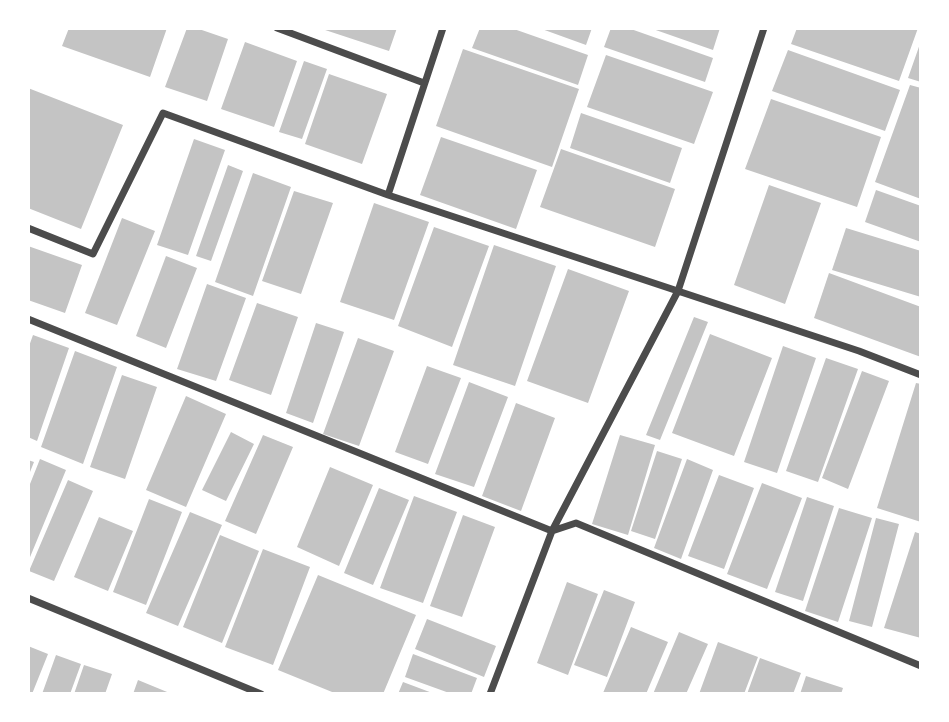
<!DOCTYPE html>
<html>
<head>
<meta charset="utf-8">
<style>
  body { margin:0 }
  #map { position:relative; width:949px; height:722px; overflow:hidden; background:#fff; font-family:Rubik,sans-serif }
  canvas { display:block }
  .frame { position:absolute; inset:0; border:30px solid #fff; pointer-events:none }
</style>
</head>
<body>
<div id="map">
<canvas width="949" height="722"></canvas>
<div class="frame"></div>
</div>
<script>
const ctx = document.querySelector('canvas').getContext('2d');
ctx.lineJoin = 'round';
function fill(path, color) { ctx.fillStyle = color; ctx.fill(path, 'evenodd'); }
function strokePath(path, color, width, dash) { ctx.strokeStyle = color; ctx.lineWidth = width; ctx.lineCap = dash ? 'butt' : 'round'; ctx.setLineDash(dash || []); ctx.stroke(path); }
fill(new Path2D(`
  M69,28H167L150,77L62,46Z
  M187,28H196L228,39L207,101L165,87Z
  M319,28H397L389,51Z
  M480,28H511L588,55L578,85L472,48Z
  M539,28H592L586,45Z
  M611,28H628L713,58L705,82L604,47Z
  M650,28H720L713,50Z
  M797,28H918L899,81L791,44Z
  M921,41V82L908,78Z
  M245,42L297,61L274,127L221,109Z
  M463,49L579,89L552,167L436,126Z
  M788,50L900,90L885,131L772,91Z
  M606,55L713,92L694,144L587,107Z
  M304,61L327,69L302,139L279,132Z
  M329,74L387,94L362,164L305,144Z
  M910,85L921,88V199L875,182Z
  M28,88L123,125L81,229L28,208Z
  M771,99L881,137L857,207L745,169Z
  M581,113L682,148L670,183L570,148Z
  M441,137L537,170L516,229L420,195Z
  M194,139L225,150L188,255L157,245Z
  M561,149L675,189L655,247L540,207Z
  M228,165L243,171L211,261L196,256Z
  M253,173L291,187L253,296L215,282Z
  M769,185L821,203L785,304L734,285Z
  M876,190L921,206V242L865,222Z
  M294,191L333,203L301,294L262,281Z
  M374,203L429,222L394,320L340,302Z
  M122,218L155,231L117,325L85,313Z
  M434,227L489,246L452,347L398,326Z
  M846,228L921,251V297L832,270Z
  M494,245L556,266L515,386L453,365Z
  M28,246L82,265L65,313L28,300Z
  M166,256L197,268L166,348L136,336Z
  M568,269L629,291L588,403L527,381Z
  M829,273L921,307V357L814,318Z
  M207,284L246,298L216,381L177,369Z
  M257,303L298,317L271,395L229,380Z
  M694,317L708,322L660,440L646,435Z
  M316,323L344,332L313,423L286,413Z
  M710,334L772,358L734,456L672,433Z
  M33,335L69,348L37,441L28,437V349Z
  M358,338L394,351L359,446L323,434Z
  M783,346L816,358L777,473L744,462Z
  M75,351L117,367L83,464L41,447Z
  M826,358L858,369L818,482L786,471Z
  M427,366L461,378L428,464L395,452Z
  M862,371L889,381L848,489L822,478Z
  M122,375L157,387L125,479L90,467Z
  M469,382L508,397L474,487L435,474Z
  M916,383L921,384V522L877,508Z
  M186,396L226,414L186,507L146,490Z
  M516,403L555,418L521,511L482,496Z
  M231,432L254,444L226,501L202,490Z
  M263,435L293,447L256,534L225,521Z
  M620,435L655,445L628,535L592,524Z
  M657,451L682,459L655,539L631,531Z
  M40,459L66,470L28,562V489Z
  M687,459L713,470L681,559L654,548Z
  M28,460L34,462L28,477Z
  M330,467L373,485L339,566L297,547Z
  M719,475L754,488L724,569L688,556Z
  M68,480L93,491L54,581L29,571Z
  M762,483L802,498L767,589L727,574Z
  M379,488L409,500L373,585L344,573Z
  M414,496L457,512L423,603L380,588Z
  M807,497L834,506L803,601L775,592Z
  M149,499L182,512L146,605L113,592Z
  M839,508L872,518L838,622L805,611Z
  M190,512L222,525L178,626L146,613Z
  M463,515L495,527L462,617L430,606Z
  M99,517L133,531L108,591L74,577Z
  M876,518L899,524L872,627L849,621Z
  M915,532L921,534V638L884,628Z
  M220,535L259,551L222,643L183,627Z
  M263,549L310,567L273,665L225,647Z
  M318,575L416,615L383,694H337L278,670Z
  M567,582L598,594L568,675L537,663Z
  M604,590L635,602L607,677L574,665Z
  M427,619L496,646L484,677L415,649Z
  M631,627L668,642L646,694H606L603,693Z
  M679,632L708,644L686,694H653Z
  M718,642L758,657L744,694H699Z
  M28,646L48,654L32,694H28Z
  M413,654L477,678L471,694H452L405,677Z
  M56,655L81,664L70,694H42Z
  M760,658L801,673L793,694H747Z
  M84,665L112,674L105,694H74Z
  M806,676L843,688L841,694H800Z
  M138,680L172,694H133Z
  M403,682L435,694H398Z`), '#c4c4c4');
strokePath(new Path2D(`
  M277,28L424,83
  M443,28L388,195L859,351L921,375
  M28,228L93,254L163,113L388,195
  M28,319L552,531L576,523L921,666
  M28,598L261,694
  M490,694L552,531L678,291L764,28`), '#4c4c4c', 7);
</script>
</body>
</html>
